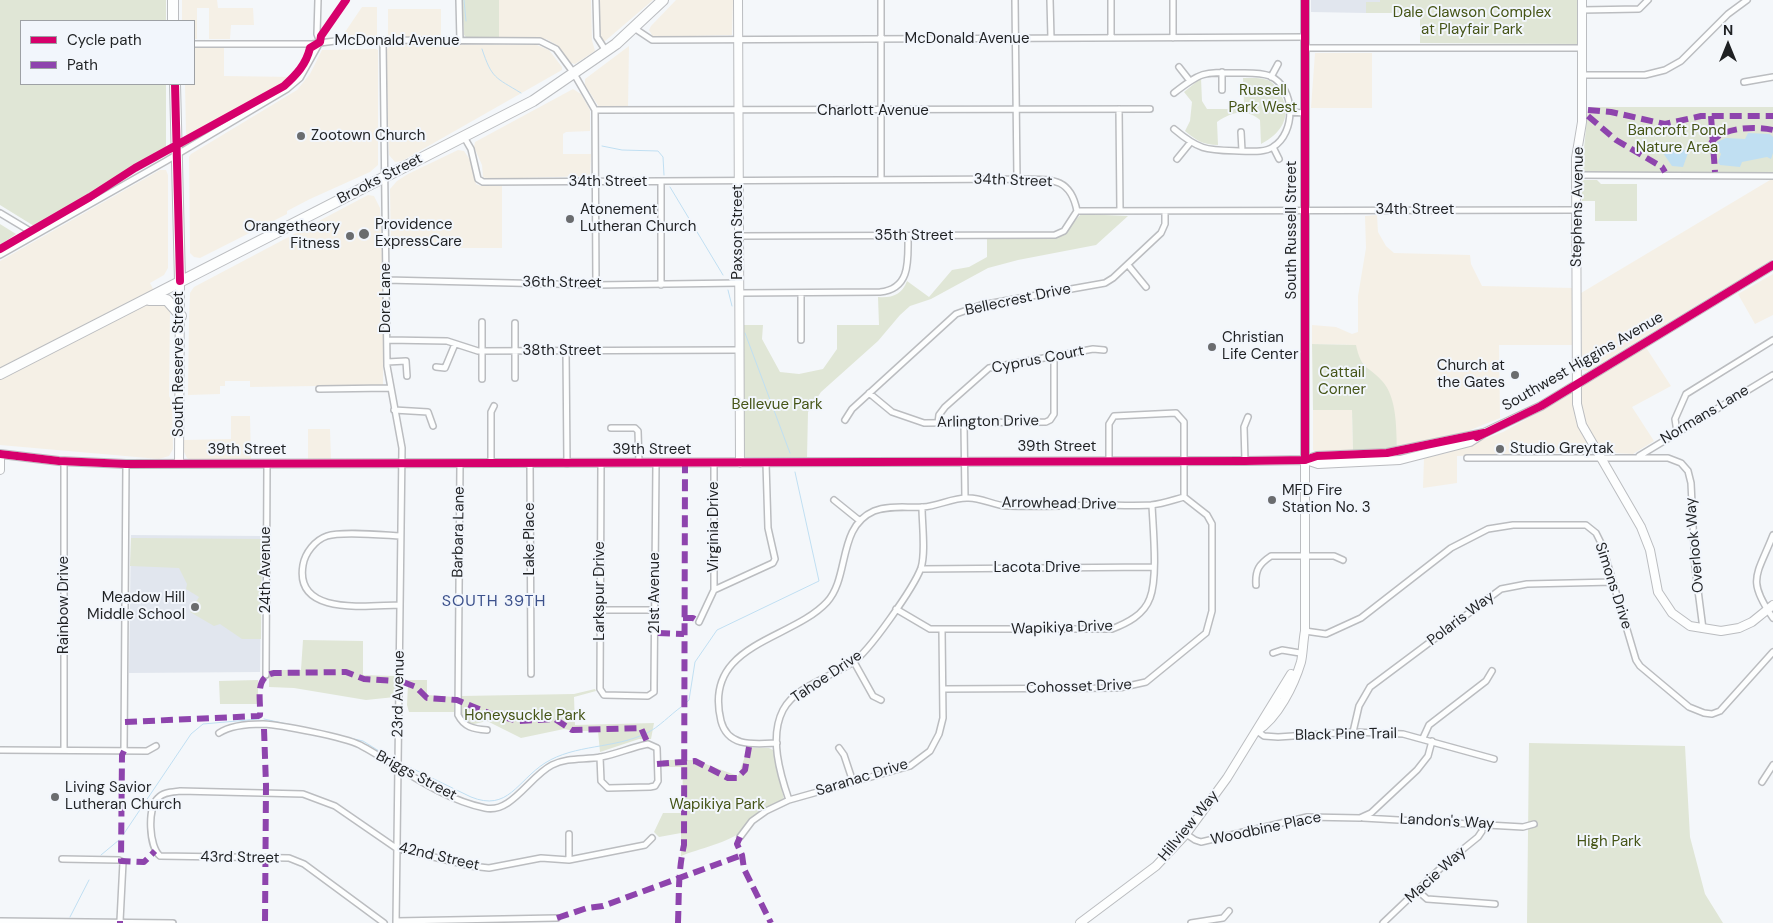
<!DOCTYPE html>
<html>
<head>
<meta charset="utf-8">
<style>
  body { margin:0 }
  #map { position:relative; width:1773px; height:923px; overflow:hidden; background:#f4f7fa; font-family:"DM Sans",sans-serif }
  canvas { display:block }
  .legend { position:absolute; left:20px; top:20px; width:175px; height:65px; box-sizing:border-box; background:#f2f6fc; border:1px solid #9ea1a5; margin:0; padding:6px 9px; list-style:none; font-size:15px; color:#1f2123 }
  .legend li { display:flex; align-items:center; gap:10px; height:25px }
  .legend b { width:25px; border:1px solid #9ea1a5 }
  .north { position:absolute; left:1703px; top:20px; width:50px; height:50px; -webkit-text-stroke:4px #f2f6fc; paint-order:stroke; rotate:0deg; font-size:14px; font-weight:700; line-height:20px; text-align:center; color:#1f2123 }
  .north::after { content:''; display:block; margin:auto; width:18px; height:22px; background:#1f2123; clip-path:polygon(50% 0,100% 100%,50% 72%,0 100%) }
</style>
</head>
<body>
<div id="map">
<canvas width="1773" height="923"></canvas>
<ul class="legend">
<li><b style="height:6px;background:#d6006c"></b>Cycle path</li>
<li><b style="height:6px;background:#8e44ad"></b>Path</li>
</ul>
<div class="north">N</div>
</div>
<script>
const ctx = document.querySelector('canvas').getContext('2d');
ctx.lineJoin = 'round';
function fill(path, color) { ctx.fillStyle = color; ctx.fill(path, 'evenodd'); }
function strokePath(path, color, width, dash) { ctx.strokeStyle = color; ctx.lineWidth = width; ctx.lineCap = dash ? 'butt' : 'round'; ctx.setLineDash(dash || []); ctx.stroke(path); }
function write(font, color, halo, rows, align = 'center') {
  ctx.font = font + ' "DM Sans",sans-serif'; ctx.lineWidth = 4; ctx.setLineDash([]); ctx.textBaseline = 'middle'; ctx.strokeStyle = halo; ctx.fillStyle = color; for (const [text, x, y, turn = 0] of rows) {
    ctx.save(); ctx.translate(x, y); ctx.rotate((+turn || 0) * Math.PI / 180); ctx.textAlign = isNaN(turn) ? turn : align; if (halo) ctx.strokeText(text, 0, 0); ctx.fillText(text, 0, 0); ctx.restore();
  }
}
fill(new Path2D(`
  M182,0H217L218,8H253L254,25H231L230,39H209V8H197V39H194V21H182Z
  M499,0H591L592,40L595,51L575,64L571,63L557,45L546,39L499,37Z
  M600,0H653L604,42L600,36Z
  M676,0H733L732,35L653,37L649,30L651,26Z
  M362,7H377V38H341Z
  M388,9H441V38H388Z
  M392,44L537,45L549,50L562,67V70L402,161L395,162L389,155L386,50Z
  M629,46L628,107H599L585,85V79Z
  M194,47H224V76L296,77L287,85L193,141L186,134L185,84H194Z
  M376,49L378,50V165L370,172L310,199L287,211V214L200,258L194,257L190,253L189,157L191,154L297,90L310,74L322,50Z
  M1315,53H1372V108H1311Z
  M573,89L581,94L590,110V131L566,132L563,134V154H591L590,176L487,179L483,177L482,165L474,147L475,142Z
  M458,150L464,151L470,160L476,184L481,186H502V248H391L390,189L397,181L408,174Z
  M160,170H166L168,175V268L164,275L150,283L161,304L167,305L170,311L169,396L172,402L173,449L169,456L159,459L0,445V261Z
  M1770,180H1773V259L1588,371L1582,370L1581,293Z
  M368,195L374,196L380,208L384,303L383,385L250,387V381H225V386H220V394L188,395L189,317L190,293L194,287Z
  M1377,215L1378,232L1386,246L1394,253L1470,255L1471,264L1482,286L1574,288L1575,345H1499L1500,418L1463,433L1397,448L1392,401L1383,383L1370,372L1359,358L1355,345L1312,344V325L1336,327L1352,334L1358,332V296L1366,248L1365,216Z
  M1773,274V315L1755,324L1738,294Z
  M1645,346L1671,386L1632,407L1654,441L1633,454L1593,452L1457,456V483L1423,488L1424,458L1447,453L1503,432L1559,401Z
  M1313,410H1352L1353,452L1318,453L1313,450Z
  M231,416H250L251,461H193L187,458L184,452V440L231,439Z
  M308,429H330L331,460H308Z`), '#f5f0e6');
fill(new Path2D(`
  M1311,0H1380V2H1366V13L1311,12Z
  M131,535L262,536L260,672L129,673Z`), '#e1e6ee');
fill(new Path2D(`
  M0,0H166V21H21V84H166V150L34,226L0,205Z
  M462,0H499V37H466L464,35Z
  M1380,0H1578V44L1420,43V13H1366V2H1380Z
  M1201,78L1202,101L1207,109H1231L1232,104H1244L1243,78C1251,78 1262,77 1270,81C1275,85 1279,91 1282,97C1292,118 1280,134 1261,144L1260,120C1245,108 1232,112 1217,122L1218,145C1203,145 1196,140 1185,131L1190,121L1192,102L1184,92Z
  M1588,107H1773V172H1585L1582,170Z
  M1584,180H1597L1601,184H1637V221H1595V201H1582V181Z
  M1081,214L1128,216L1096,245L1018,260L988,268L931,299L910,306L900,315L878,341L821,392L808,412L807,458L744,457V325H763L762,339L780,372L799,374L823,369L837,349V325H879L878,297C892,298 902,295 907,281L929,297L952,270L969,267L987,257V239H1051L1062,235Z
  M0,224L16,234L0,245Z
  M1312,344L1356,345C1361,370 1369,366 1383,382C1397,399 1396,427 1397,448L1353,452L1352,410H1313Z
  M131,538L262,539L261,639H242L220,624L214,626L190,612L199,597L186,589L187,584L179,568L130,566Z
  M303,640L363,641V675L395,676V697L366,700L294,688L269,687V670H301Z
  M258,680V704H220L219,681Z
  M404,680H427V695L454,697V712H409L407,705L408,685L404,683Z
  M595,689L596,691L574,697L575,725L654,723L651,739H639L600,752L598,731H575L564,729L521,738L487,721L470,725L465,722L461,715V696L574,694Z
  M1529,743L1685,746L1690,837L1705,894L1723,923H1527Z
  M748,748H769L773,750L784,799C772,804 761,809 752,819C748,823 746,828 742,831C730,842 698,849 681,856V833L659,837L654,832L663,813H682L683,767H663V760H695L738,776Z`), '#e0e6d6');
fill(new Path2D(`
  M1748,133L1770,134L1773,137V153L1771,159L1767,157L1742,162L1740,167L1720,165L1718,162L1721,154L1717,148V142L1726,138L1745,139Z
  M1675,143L1688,153L1683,167L1672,166L1663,153L1664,146Z`), '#c0dff2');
strokePath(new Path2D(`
  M464,0L466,21
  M482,49C492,79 495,77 521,93
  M602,146L622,150L658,151L663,157L664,175
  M670,187L723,275
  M728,290L732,306
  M745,333L790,453
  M685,704L689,700L695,662L717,630L819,581L795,472
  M264,719L310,729
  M341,736L363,741L395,761
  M403,764L471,797C508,812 517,781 545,763C575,744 614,749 647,733C659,727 670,715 681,707
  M123,835L191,734L203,724L259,719
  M101,855L119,840
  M70,917L89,880`), '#c0dff2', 1);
const street = new Path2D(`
  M459,0L460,41
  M596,0L597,37L606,51
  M881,0V180
  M1015,0L1017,179
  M1050,0L1051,38
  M1582,10L1639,9L1648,0
  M634,28L652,40L1305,37
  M1111,38V0
  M1173,38V0
  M383,40L387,366L402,448L396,923
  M194,44H312L335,41L383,40L540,41L556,49L573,72L595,110L596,285
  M1305,48H1582
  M1179,67L1190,81
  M1222,72V90
  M1582,75H1645L1665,70L1681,61L1728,14L1747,0
  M1271,77L1278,64
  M1744,82L1773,77
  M1174,93C1201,72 1203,72 1236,73C1247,73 1260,72 1270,76C1296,88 1296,133 1273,147C1264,153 1250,151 1239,151C1207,150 1200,151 1174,129
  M1119,109L1120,211
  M595,110L1150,109
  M1290,112L1305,113
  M1241,132L1242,151
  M464,137L471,149L478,179L483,182L1017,179C1047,180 1070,174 1077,211L1576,210
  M1273,147L1279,159
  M1177,159L1190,143
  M1576,175L1773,176
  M0,213L35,234
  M738,236L1055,235L1064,231L1077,211
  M0,255L166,161L287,89L300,78L320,42L317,34L318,0
  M1128,265L1146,287
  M386,280L596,285L739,283
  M661,285V181
  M739,293L880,292C911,289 908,260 908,236
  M801,293V340
  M482,322V379
  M515,323V378
  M387,340L447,341L478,351L739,350
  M566,350L567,464
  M387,362L406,361L407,376
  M436,367L445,368L455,344
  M319,389L389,388
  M869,393L892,412L924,423L1046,422L1050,420L1054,414V356
  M394,410L428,412L433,426
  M845,420L852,409L956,314L981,305L1105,283L1113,278L1161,233L1165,224V211
  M938,423L939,415L945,407L989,368L1093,349L1104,350
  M964,424L965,498
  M611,428H635L638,431L639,463
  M1677,432L1675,419L1686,394L1773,340
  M1639,456L1773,375
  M1467,458H1668L1681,463L1688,471L1691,483L1695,567L1703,629
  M64,461V750
  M1109,461V424L1114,416L1176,413L1184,422V497
  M1245,461L1244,427L1248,417
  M491,464V412L494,406
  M530,464L531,674
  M601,464L600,689L604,695L648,696L654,692V686L656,464
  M460,465L458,715C464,727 473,729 487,730
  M834,500L860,521
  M1773,535C1757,576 1746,579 1773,618
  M921,569L1153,567
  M1256,585C1255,570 1259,564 1271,556H1334L1343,560
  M714,590L773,563L775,559L768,528L766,463
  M400,605C369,605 294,617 303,565C305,553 315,540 327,536C342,531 382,535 400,536
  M896,609L930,629H1112C1127,623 1144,615 1150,598C1158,577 1153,529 1152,505
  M600,610H655
  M699,622L714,590V464
  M1305,631L1326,634L1361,618L1451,548L1488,529L1513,525H1586L1596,533L1602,545L1636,660L1640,666L1689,707L1704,713L1712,714L1720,711L1773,652
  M1273,653L1282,650L1300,653
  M854,662L873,696L881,700
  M266,675L267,464
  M944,689L1119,688L1146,682L1206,633L1212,611V524L1207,515L1184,497
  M1257,731L1264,736L1278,737L1353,732L1403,734L1494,759
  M1353,732L1359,706L1370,687L1501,589L1527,584L1613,582
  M219,733C231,725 249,724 263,724C281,725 344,737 360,745C399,766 440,799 485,808C511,814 530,776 552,765C568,757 584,760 601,757C617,754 632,747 648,744L657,748L658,781L655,786L650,787L608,788L601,781L600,757
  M1423,738L1429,725L1486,681L1492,671
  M777,743C755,744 728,748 721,721C702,643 791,641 827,602C850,577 837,527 874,511C889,505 907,508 923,507C938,506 952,498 967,498C981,497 994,506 1008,506C1038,507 1068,506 1098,505C1116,505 1134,506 1151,505C1162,504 1173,500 1184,497
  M839,748L844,755L853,782
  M0,750L147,751L156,746
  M124,751L126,464
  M1762,782L1773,765
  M789,800C780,774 769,737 783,710C795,687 830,677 852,663C869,652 914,587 921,568C926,553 922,524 922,507
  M1363,818L1523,827L1534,824
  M1186,834L1195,840L1201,842L1307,817L1360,818L1371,813L1417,770L1428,756L1432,741
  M740,837L752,821L766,811L789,800L910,766L930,751L939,734L943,718L942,630
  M62,859L119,860L123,862L120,921
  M569,860V834
  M1418,891L1427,899L1495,904
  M0,921L173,923
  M396,921L557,918
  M384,923L304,864L289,858L160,856C149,847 147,808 158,798C163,792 172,792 180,791L303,794L335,806L396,848L471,866L489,868L541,858L569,860L645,845L652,838
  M1191,923L1223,918L1229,911
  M1383,923L1446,863L1478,837L1482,831V824`);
const secondary = new Path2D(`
  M738,0L740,463
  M1582,0V122L1576,158L1577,404L1582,425L1641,527L1650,550L1658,592L1672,613L1690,626L1721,631L1739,628L1752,622L1773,605
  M0,454L59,461L126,464L1245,461L1305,460L1317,456L1387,453L1484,433
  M1306,460L1318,464L1400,460L1470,442L1484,433L1541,406L1773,265
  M179,464L180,281
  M0,470V454
  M1257,731C1278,718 1294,685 1301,662C1303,653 1303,641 1305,631V0
  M1080,923L1156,866L1186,834L1227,778L1291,674`);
const highway = new Path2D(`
  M173,0V21
  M175,84L180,281
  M149,300H167L181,316
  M0,374L533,101L616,44L663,0`);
strokePath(street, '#bbbdc0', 8);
strokePath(secondary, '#bbbdc0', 10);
strokePath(highway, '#bbbdc0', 12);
strokePath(street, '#fdfefe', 5);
strokePath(secondary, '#fdfefe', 8);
strokePath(highway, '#fdfefe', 10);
strokePath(new Path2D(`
  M1588,110L1611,112L1665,124L1701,116H1773
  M1588,116L1616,140L1662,167L1665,172
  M1711,116L1715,172
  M1711,143C1721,127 1756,126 1773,130
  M683,618H693L699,622
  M658,633L684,634
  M403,682L416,687L427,698L457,700L491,714L518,721L555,719L572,730L641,728L648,744
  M125,722L258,716L260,715C261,700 254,677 274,673L346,672L364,679L395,681
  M264,729L266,785L265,923
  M124,751L122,755L121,861L144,862L155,851
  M657,764L695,761L728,778H737L745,770L749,747
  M740,837L737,844L742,855L744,869L771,923
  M557,918L587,908L603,906L742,855
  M120,921V923
  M678,923C679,897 678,871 684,845L685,464`), '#8e44ad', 6, [12, 6]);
strokePath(new Path2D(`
  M1305,0V460
  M175,84L180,281
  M0,249L90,197L135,168L284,86C296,75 306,65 310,48L320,42L321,36L346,0
  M1477,437L1541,406L1773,265
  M0,454L59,461L126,464L1245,461L1305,460L1317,456L1387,453L1484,433`), '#d6006c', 8);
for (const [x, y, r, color] of [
  [301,136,5,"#6a6c6e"],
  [570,219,5,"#6a6c6e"],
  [364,234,6,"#6a6c6e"],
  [350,236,5,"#6a6c6e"],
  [1212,347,5,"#6a6c6e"],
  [1515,375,5,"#6a6c6e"],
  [1500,449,5,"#6a6c6e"],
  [1272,500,5,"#6a6c6e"],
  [195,607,5,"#6a6c6e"],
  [55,797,5,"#6a6c6e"]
]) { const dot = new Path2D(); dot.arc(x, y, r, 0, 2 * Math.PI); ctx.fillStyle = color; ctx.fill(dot); strokePath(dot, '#f2f6fc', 2); }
write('15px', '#455416', '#f2f6fc', [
  ["Dale Clawson Complex",1472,13],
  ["at Playfair Park",1472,30],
  ["Russell",1263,91],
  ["Park West",1263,108],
  ["Bancroft Pond",1677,131],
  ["Nature Area",1677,148],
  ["Cattail",1342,373],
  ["Corner",1342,390],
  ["Bellevue Park",777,405],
  ["Honeysuckle Park",525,716],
  ["Wapikiya Park",717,805],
  ["High Park",1609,842]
]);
write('15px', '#1f2123', '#f2f6fc', [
  ["McDonald Avenue",967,39],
  ["McDonald Avenue",397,41],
  ["Charlott Avenue",873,111],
  ["Brooks Street",380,179,-27],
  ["34th Street",1013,181,2],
  ["34th Street",608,182],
  ["Stephens Avenue",1578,207,-89],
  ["34th Street",1415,210],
  ["South Russell Street",1292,230,-90],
  ["Paxson Street",738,232,-90],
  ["35th Street",914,236],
  ["36th Street",562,283,1],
  ["Dore Lane",386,298,-90],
  ["Bellecrest Drive",1018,300,-12],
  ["38th Street",562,351],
  ["Cyprus Court",1038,360,-11],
  ["Southwest Higgins Avenue",1583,362,-30],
  ["South Reserve Street",179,364,-90],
  ["Normans Lane",1705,415,-31],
  ["Arlington Drive",988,422,-1],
  ["39th Street",1057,447],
  ["39th Street",247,450],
  ["39th Street",652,450],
  ["Arrowhead Drive",1059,504,1],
  ["Virginia Drive",714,527,-90],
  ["Barbara Lane",459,532,-89],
  ["Lake Place",530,539,-90],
  ["Overlook Way",1695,545,-95],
  ["Lacota Drive",1037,568],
  ["24th Avenue",266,570,-90],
  ["Simons Drive",1613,586,72],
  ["Larkspur Drive",600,591,-90],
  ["21st Avenue",655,593,-90],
  ["Rainbow Drive",64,605,-90],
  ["Polaris Way",1461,619,-37],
  ["Wapikiya Drive",1062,628,-2],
  ["Tahoe Drive",827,677,-34],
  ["Cohosset Drive",1079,687,-2],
  ["23rd Avenue",399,694,-89],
  ["Black Pine Trail",1346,735,-1],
  ["Briggs Street",416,776,28],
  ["Saranac Drive",862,778,-17],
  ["Landon's Way",1447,822,3],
  ["Hillview Way",1189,826,-51],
  ["Woodbine Place",1266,829,-12],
  ["42nd Street",439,857,13],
  ["43rd Street",240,858,1],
  ["Macie Way",1436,875,-42]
]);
write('15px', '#1f2123', '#f2f6fc', [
  ["Zootown Church",311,136],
  ["Atonement",580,210],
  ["Lutheran Church",580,227],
  ["Providence",375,225],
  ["ExpressCare",375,242],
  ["Orangetheory",340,227,"right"],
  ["Fitness",340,244,"right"],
  ["Christian",1222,338],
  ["Life Center",1222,355],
  ["Church at",1505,366,"right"],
  ["the Gates",1505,383,"right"],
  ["Studio Greytak",1510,449],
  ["MFD Fire",1282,491],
  ["Station No. 3",1282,508],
  ["Meadow Hill",185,598,"right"],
  ["Middle School",185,615,"right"],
  ["Living Savior",65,788],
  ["Lutheran Church",65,805]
], 'left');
ctx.letterSpacing = '1px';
write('16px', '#3c518b', '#f2f6fc', [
  ["SOUTH 39TH",494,602]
]);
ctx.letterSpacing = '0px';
</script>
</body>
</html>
